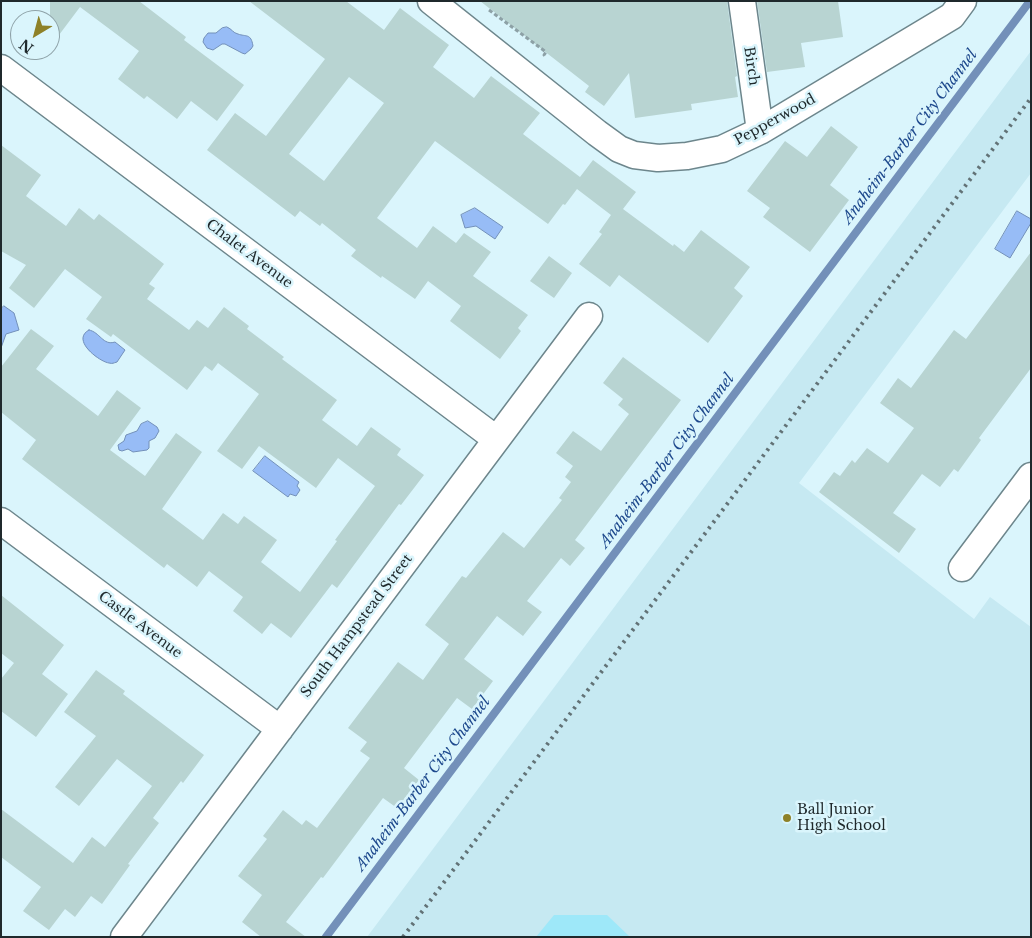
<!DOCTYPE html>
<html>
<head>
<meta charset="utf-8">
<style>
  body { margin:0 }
  #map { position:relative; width:1032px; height:938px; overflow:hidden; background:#daf5fc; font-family:"Libre Baskerville",serif }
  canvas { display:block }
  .frame { position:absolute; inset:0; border:2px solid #1f292c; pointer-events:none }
  .north { position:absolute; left:10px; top:10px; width:50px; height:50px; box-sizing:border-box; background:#daf5fc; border:1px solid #8fa3a9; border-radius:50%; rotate:217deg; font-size:14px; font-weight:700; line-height:20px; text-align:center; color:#1f292c }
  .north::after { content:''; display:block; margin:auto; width:18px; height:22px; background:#8e8128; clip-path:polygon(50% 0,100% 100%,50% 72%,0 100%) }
</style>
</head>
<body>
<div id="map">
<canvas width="1032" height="938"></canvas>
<div class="frame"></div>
<div class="north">N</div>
</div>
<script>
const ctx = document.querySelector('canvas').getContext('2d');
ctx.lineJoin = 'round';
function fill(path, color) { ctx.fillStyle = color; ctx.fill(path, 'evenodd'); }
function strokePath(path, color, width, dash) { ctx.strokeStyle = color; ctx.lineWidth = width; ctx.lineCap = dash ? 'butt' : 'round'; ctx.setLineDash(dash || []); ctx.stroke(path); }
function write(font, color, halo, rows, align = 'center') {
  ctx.font = font + ' "Libre Baskerville",serif'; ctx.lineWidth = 5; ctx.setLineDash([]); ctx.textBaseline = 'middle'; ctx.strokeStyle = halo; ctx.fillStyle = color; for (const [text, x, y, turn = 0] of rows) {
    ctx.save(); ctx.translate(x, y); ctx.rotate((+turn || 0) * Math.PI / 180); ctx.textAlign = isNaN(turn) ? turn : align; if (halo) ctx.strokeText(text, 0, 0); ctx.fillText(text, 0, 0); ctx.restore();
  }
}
fill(new Path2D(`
  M1031,51V173L799,483L974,619L990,597L1031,627V937H367Z`), '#c6e9f2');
fill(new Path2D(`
  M554,915H607L630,937H536Z`), '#9ee8f9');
const water = new Path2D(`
  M227,27C232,29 233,33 238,34C246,37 251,33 253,46L251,49L245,54L242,53L225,44H222L213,50L207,48L203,42L204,38L208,33H216L222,28Z
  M475,208L503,227L495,239L476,226L465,228L461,215Z
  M1017,211L1031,219V223L1010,258L995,249Z
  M4,306L14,313L19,330L6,334L1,348V309Z
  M89,330C100,332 103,346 115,342L125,350L117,362C113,363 113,364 109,363C100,362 70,340 89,330Z
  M148,421L157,427L159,431L155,438L149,441V448L147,450L133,452L128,449L122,451L119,450L118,445L124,441L126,435L137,431L141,424Z
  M265,456L299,482L297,486L300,490L296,496L290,494L288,497L253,471Z`);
fill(water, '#97bcf6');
strokePath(water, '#7390b9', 1);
strokePath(new Path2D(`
  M326,937L1030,1`), '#7390b9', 8);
fill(new Path2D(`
  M50,1H139L186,37L184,40L244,85L217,121L191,101L177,119L147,96L144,99L118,79L139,51L80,7L50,47Z
  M249,1H346L384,30L400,8L449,45L433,67L474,98L491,76L540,113L523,134L580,177L593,160L636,192L623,209L673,246L674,244L684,252L701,230L750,267L734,288L743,296L708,343L619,275L610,287L579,264L602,234L599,232L611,215L577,189L565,205L563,204L548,224L435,141L377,218L417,248L433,226L456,243L464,233L491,252L473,276L528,315L518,328L521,331L500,359L450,321L461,306L428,281L415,299L382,276L381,278L351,256L356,250L322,223L320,226L300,211L295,217L207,150L235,113L266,136L325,59ZM349,77L384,103L324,181L289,154Z
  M480,1H727L737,76L735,77L738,97L691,104L692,110L635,118L629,73L604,106L585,92L589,86Z
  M757,1H838L843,37L801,43L805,67L767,72Z
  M831,126L858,147L830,185L849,200L810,252L763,217L770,208L747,191L785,141L807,157Z
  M1,145L41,175L26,196L66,226L79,208L94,220L99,214L164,264L149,284L155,288L147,299L189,330L197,320L208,328L224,307L249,326L247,329L284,357L282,359L337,400L322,420L357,446L371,427L401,449L397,455L424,475L401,505L399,504L337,588L332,584L291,638L271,623L262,634L233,611L243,597L209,571L197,587L167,564L164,568L22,459L36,440L1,412V367L31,329L54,346L36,369L98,416L117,390L141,408L110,450L145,476L176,433L202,452L162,509L203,540L223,513L238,524L244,516L277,540L261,562L300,592L337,541L335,540L375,486L338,458L316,488L259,446L242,469L217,451L259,394L218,363L212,371L205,366L187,390L113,334L111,337L86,319L102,297L65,269L34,308L9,288L26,265L1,251Z
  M1031,252V368L979,438L981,440L958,472L954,469L940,487L922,474L893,513L916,529L899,553L819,492L834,472L840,476L852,460L855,463L867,448L888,463L914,428L880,403L898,378L911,388L954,330L966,339Z
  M549,256L572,273L554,298L530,281Z
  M623,357L681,400L575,540L585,548L570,566L561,558L527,601L542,612L523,636L497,616L464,659L493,681L472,709L457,698L404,768L419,780L397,808L383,798L323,878L321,877L286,922L306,937H261L242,922L262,895L238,876L267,839L263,836L283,810L302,825L306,820L317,828L370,758L360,751L367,742L348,728L398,662L423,680L449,644L425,625L462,576L466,578L503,532L524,548L562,500L559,498L571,482L565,477L573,466L556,453L573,431L601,451L629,414L618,405L623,399L603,383Z
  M1,595L64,645L42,674L68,694L36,737L1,711V679L14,663L1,653Z
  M96,670L125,691L123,694L204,755L183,783L181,781L153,818L159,823L128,864L130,865L102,904L91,896L75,917L65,909L49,930L23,911L41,887L1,857V809L73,863L92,837L105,847L152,786L117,759L79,806L55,787L96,736L64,712Z`), '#b8d4d2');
const minor = new Path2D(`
  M431,1L597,133L619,149L634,155L658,158L687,156L722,149L760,131L952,16L963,1
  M742,1L760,131
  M1,68L496,439
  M1,521L280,729
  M962,568L1031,476
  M124,937L589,316`);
strokePath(minor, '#6d868c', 29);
strokePath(new Path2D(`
  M489,10L546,52L544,55L545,56`), '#8da1a6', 3, [4, 2.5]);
strokePath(minor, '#fff', 26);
strokePath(new Path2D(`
  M403,937L1031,98`), '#627276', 4, [2.5, 5]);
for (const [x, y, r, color] of [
  [787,818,5,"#8e8128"]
]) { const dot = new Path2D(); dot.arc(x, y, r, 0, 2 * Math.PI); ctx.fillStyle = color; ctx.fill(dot); strokePath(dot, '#daf5fc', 2); }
write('14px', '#1f292c', '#daf5fc', [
  ["Birch",751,66,82],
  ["Pepperwood",775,120,-29],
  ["Chalet Avenue",249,254,37],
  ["Castle Avenue",140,625,37],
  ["South Hampstead Street",357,626,-53]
]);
write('14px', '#1f292c', '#daf5fc', [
  ["Ball Junior",797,810],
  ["High School",797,826]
], 'left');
write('italic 15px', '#1e498d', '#daf5fc', [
  ["Anaheim-Barber City Channel",910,137,-53],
  ["Anaheim-Barber City Channel",667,461,-53],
  ["Anaheim-Barber City Channel",423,784,-53]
]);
</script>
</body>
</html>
